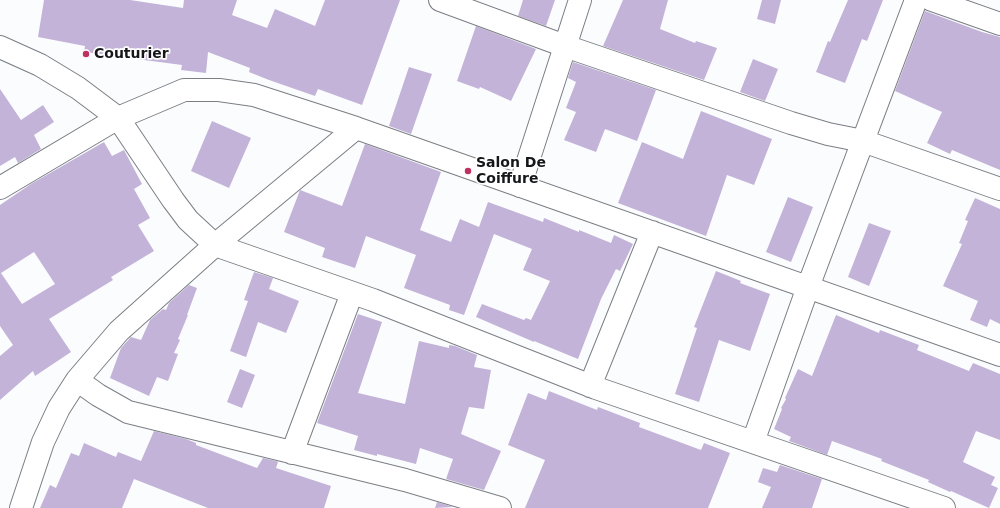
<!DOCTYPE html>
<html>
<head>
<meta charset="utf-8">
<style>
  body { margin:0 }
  canvas { display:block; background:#fafcfe }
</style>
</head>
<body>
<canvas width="1000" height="508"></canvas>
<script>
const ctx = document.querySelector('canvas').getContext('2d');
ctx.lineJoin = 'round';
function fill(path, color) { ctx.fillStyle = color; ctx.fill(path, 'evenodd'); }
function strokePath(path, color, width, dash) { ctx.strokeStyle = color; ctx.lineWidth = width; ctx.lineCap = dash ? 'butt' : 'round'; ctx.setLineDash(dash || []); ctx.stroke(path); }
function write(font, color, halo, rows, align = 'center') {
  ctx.font = font + ' "DejaVu Sans",sans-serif'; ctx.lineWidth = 3.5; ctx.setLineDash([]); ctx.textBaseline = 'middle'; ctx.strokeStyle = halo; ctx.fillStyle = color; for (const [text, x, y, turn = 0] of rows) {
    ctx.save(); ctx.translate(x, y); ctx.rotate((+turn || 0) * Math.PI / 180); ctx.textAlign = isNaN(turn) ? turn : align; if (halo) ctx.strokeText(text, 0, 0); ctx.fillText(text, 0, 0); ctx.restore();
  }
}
fill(new Path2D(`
  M44,0H130L183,8L184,0H237L232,15L267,28L275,9L315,26L325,0H400L362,105L318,89L315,96L269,80L249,72L250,68L208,52L206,73L181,70L182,65L84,52L85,46L38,37Z
  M523,0H555L546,26L518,16Z
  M623,0H668L660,29L695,43L696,41L717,48L704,80L603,46Z
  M762,0H781L775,24L757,19Z
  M848,0H883L867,41L862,39L845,83L816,72L828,41L830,42Z
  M925,11L982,32L1000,37V170L952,150L950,154L927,143L942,112L895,91Z
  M476,26L536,49L511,101L480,87L479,89L457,81Z
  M753,59L778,69L765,101L740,92Z
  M573,62L656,90L637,141L605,129L596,152L564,140L576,112L566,108L576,82L568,78Z
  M409,67L432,74L411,134L389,126Z
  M0,89L21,120L43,105L54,122L34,135L41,149L18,163L15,157L0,166Z
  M701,111L772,139L754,185L727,175L706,236L618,203L642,142L683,159Z
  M212,121L251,138L229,188L191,171Z
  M104,142L112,156L124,150L142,184L134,189L150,218L138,225L154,251L111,277L113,280L49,319L71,352L35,376L33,371L0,400V356L13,345L0,326V205L31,184ZM34,252L55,284L22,304L1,273Z
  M365,144L441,172L420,230L451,242L460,219L479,227L488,202L543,222L544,218L579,232V230L611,243L614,235L633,244L620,271L616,269L601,299L578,359L534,341V342L476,317L482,304L524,320L526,318L531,320L550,281L523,270L532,249L494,234L464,315L449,310L450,305L404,288L416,255L366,236L355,268L322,257L325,248L284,232L300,190L342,206Z
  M788,197L813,207L791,262L766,252Z
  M975,198L1000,209V324L990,319L987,327L970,320L978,301L943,286L962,244L959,243L968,221L965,220Z
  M869,223L891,231L869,286L848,277Z
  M716,271L741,281L740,283L770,294L750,351L719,340L699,402L675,394L697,328L694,327Z
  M254,272L273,278L269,289L299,301L286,333L258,322L246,357L230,351L248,301L244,300Z
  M189,285L197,288L187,315H188L178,339L180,340L174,353L178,354L168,381L157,377L149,396L110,378L121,348L131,337L141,340L150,320L163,309L166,310L169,303Z
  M358,314L382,322L358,393L405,404L419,341L449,348V345L455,346L477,355L474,367L491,370L484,409L469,407L461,434L501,451L484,490L446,479L453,459L420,448L416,464L377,454V456L354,450L358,436L317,423Z
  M836,315L879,333L880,330L919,345L917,350L969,371L973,363L1000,374V440L976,431L963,462L995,477L991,485L998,488L989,508L951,491L950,492L928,482L929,480L881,461L882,459L832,441L827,455L789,441L791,437L774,429L782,409L781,408L786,399L785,398L798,369L812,376Z
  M240,369L255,375L242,408L227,402Z
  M549,391L597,410L598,407L640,423L639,427L701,450L704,443L730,453L708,508H525L545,460L508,445L528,393L546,400Z
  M154,431L186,439L196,443V445L257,468L263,458L276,461L278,462L276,468L331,486L324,508H208L134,479L122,508H40L50,485L56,488L71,453L79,456L84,443L116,457L118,452L141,461Z
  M780,465L822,479L812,508H762L771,487L758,482L763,468L777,472Z
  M437,502L453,507L435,508Z`), '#c4b3d8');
const minor = new Path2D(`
  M440,0L565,46L791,123L828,134L863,141L1000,189
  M932,0L1000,24
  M0,47L40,65L78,88L118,118L173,200L188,220L215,245L373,300L596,388L944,508
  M520,186L580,0
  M0,188L118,118L184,90H219L254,95L356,128L1000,355
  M77,380L98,395L128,412L405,480L500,508
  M590,386L652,232
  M753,442L808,287L916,0
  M292,453L352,293
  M21,508L43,442L59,408L77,380L119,331L215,245L356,128`);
strokePath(minor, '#7b7f84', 24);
strokePath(minor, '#fff', 22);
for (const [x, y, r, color] of [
  [86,54,4,"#be3163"],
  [468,171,4,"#be3163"]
]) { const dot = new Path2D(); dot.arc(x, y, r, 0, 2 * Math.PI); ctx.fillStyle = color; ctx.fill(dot); strokePath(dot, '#fff', 1.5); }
write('bold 14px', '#151719', '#fff', [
  ["Couturier",94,54],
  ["Salon De",476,163],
  ["Coiffure",476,179]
], 'left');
</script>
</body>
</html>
